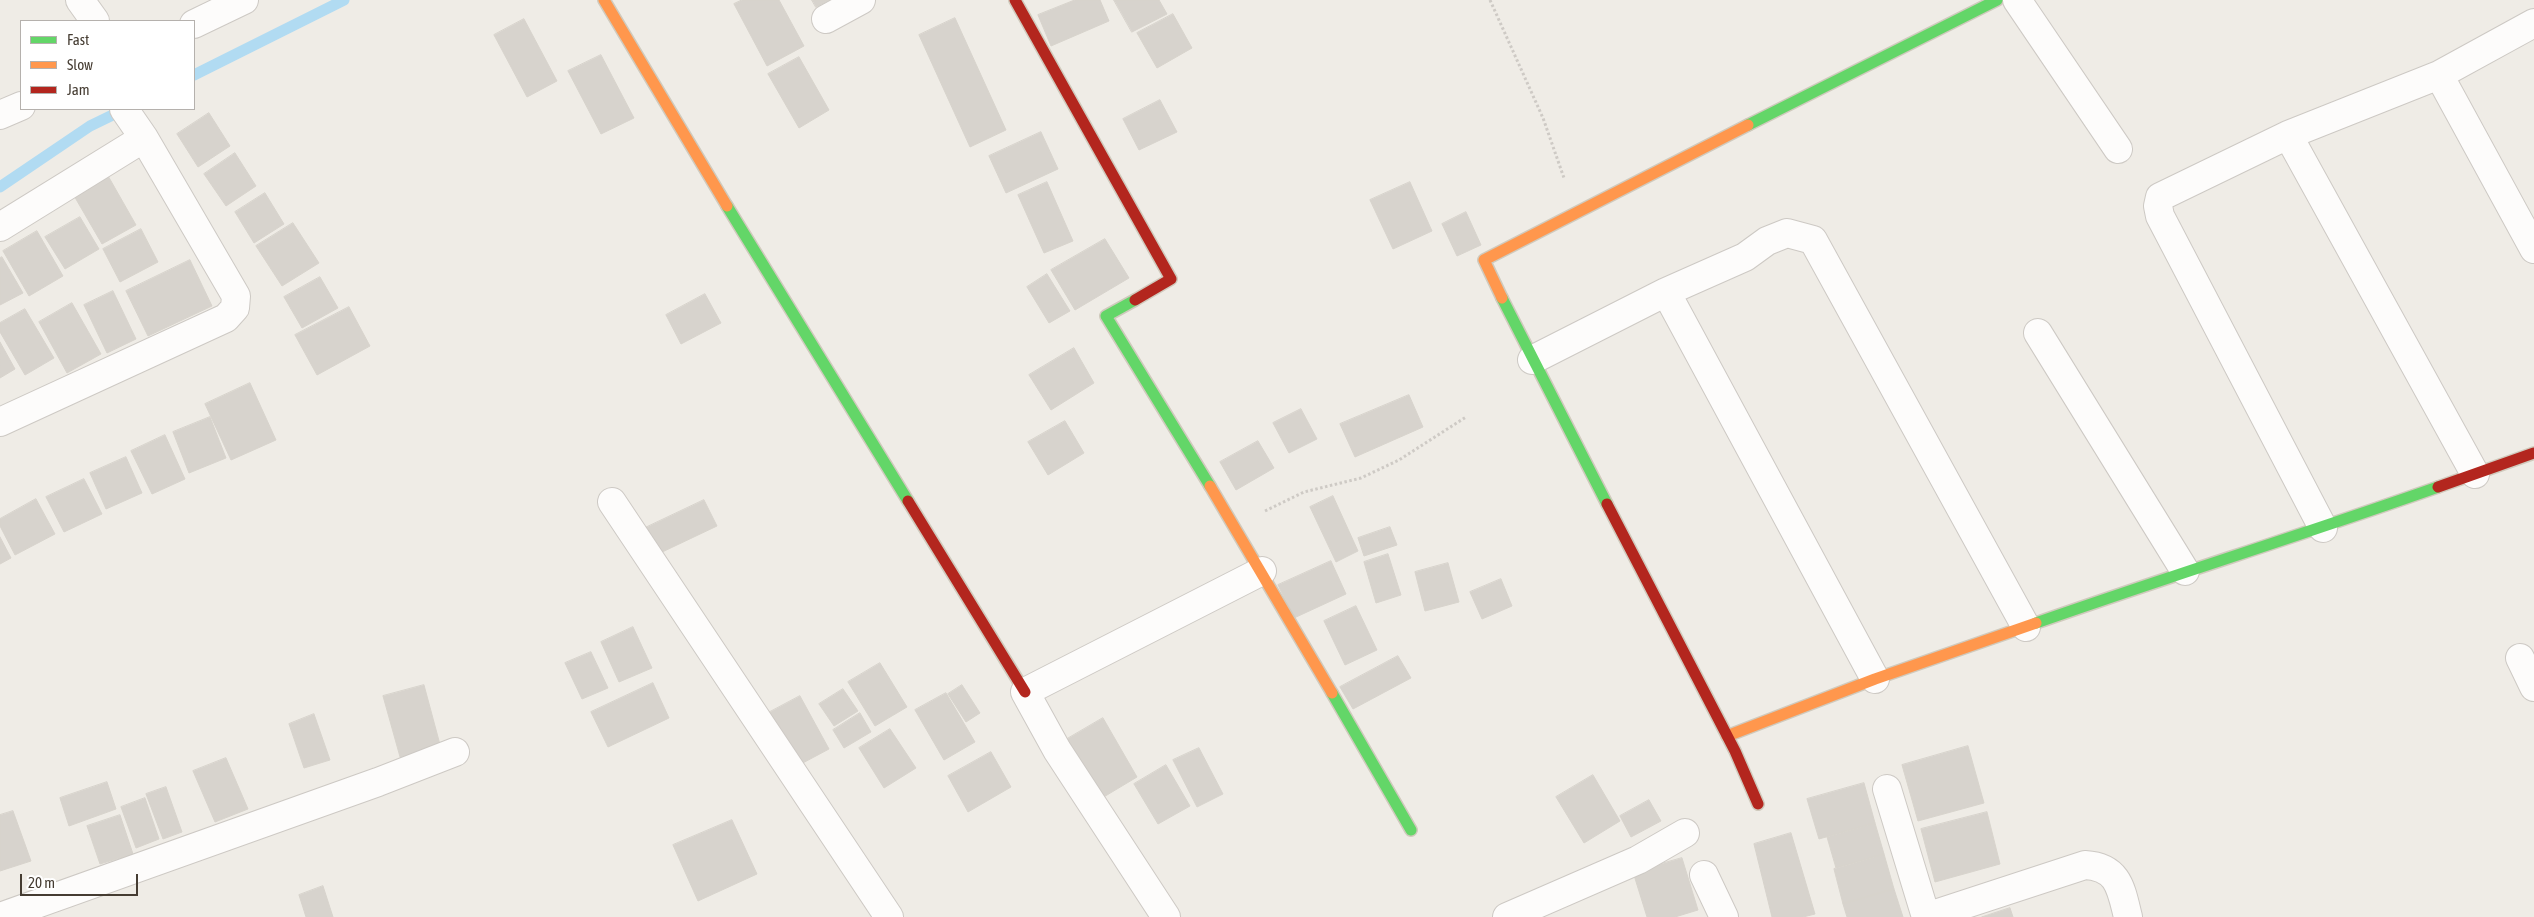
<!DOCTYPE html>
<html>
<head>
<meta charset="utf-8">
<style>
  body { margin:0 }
  #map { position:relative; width:2534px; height:917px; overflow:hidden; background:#efece6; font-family:"Asap Condensed",sans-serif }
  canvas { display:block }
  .legend { position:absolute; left:20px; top:20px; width:175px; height:90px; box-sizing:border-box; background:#fff; border:1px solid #b5b1ad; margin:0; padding:6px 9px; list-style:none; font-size:15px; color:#453c32 }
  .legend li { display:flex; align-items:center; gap:10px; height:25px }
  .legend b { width:25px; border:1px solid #b5b1ad }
  .scale { position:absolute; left:20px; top:874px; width:118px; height:22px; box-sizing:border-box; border:2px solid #453c32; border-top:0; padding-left:6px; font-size:15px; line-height:18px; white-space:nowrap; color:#453c32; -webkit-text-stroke:4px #fff; paint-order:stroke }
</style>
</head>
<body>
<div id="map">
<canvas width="2534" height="917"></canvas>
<ul class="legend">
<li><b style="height:6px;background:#63d668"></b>Fast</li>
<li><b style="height:6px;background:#ff974d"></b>Slow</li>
<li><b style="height:6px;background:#b3261e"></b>Jam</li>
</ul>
<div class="scale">20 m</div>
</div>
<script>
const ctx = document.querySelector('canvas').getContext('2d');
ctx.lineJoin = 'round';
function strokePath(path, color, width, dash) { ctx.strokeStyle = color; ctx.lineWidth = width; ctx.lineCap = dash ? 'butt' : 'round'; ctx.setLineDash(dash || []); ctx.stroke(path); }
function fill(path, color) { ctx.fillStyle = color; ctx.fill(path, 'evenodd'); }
strokePath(new Path2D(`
  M194,75L344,0
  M0,187L90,126L125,109`), '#b1dbf2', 11);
const building = new Path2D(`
  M742,0H779L804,46L767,66L734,4Z
  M812,0H829L816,7Z
  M1075,0H1100L1109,21L1051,46L1038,15Z
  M1114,0H1159L1167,14L1132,32Z
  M1173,14L1192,48L1157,68L1137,33Z
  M955,18L1006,130L970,147L919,35Z
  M524,19L557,81L527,97L494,35Z
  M601,55L634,118L601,134L568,71Z
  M799,57L829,110L799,128L768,74Z
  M1160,100L1177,132L1139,150L1123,119Z
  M209,113L230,146L198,167L177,134Z
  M1041,132L1058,169L1006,193L989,156Z
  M235,153L256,186L226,206L204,174Z
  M107,174L136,225L102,244L73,194Z
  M1047,182L1073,241L1044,253L1018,195Z
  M1410,182L1432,231L1393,249L1370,200Z
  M265,193L284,224L254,243L235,212Z
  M1466,212L1481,245L1457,256L1442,224Z
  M80,217L99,249L65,269L45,237Z
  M293,223L319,263L282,286L256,246Z
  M141,229L158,262L120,282L103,249Z
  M37,231L63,276L29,296L3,251Z
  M1105,239L1129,278L1075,310L1051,270Z
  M2,257L23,293L0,305V258Z
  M190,260L212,306L148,336L126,291Z
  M1047,274L1070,311L1049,323L1027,287Z
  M320,277L338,308L302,328L284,297Z
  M113,291L136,339L107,353L84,305Z
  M705,294L721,323L681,344L666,315Z
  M72,303L101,354L67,373L39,322Z
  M349,307L370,346L317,375L295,335Z
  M25,309L54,358L25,375L0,332V323Z
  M0,342L15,369L0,378Z
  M1074,348L1094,383L1051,410L1029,375Z
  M250,383L276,440L231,460L205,404Z
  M1409,395L1423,427L1355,457L1340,424Z
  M1301,409L1317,439L1289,453L1273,423Z
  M210,417L226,458L189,473L173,432Z
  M1065,421L1084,453L1048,475L1028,442Z
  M165,435L185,479L152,494L131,451Z
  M1258,441L1274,468L1236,490L1220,462Z
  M126,457L142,493L106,509L90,473Z
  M84,479L102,514L64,532L46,497Z
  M1333,496L1358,551L1336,562L1310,507Z
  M36,499L55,534L15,555L0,526V519Z
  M704,500L717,526L658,554L645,528Z
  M1390,527L1397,545L1364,556L1358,538Z
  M0,537L11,558L0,564Z
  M1388,554L1401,595L1376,603L1364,562Z
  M1331,561L1346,594L1294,618L1278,585Z
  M1448,563L1459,602L1425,611L1415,572Z
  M1501,579L1512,606L1482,619L1470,592Z
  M1356,606L1377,650L1345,665L1324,621Z
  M633,627L652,668L619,682L601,642Z
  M591,652L608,688L582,699L565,663Z
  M1398,656L1411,678L1353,709L1340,687Z
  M880,663L907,707L875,726L848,682Z
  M653,683L669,718L608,747L591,712Z
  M424,685L442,752L402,764L383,696Z
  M962,685L980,713L966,722L948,694Z
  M843,689L858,711L834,726L819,704Z
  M946,693L975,742L944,760L915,710Z
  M800,696L829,749L799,765L770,712Z
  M860,713L871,732L844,748L833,730Z
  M314,714L330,760L304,768L289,724Z
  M1103,718L1137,777L1097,801L1062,742Z
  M890,729L916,768L884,788L859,748Z
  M1968,746L1984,803L1918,821L1902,765Z
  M1199,748L1223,794L1197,807L1173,760Z
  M991,752L1011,787L968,812L948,776Z
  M226,758L248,809L215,822L193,771Z
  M1166,765L1190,806L1158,824L1134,784Z
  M1593,775L1620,821L1584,843L1556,797Z
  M107,782L116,809L69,826L60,798Z
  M1864,783L1875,823L1819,839L1807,799Z
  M166,787L182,832L163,839L146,794Z
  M145,798L159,839L136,848L121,807Z
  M1649,800L1661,821L1631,837L1620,816Z
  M13,811L31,861L0,871V815Z
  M1987,812L2000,864L1935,882L1921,829Z
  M120,815L133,854L100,864L87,826Z
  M732,820L757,874L698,901L673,845Z
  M1875,823L1884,854L1836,868L1827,837Z
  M1791,833L1815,914L1803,917H1772L1754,844Z
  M1884,854L1894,889L1843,904L1834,869Z
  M1682,858L1698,910L1675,917H1647L1633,872Z
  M323,886L333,917H306L299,895Z
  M1894,889L1903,917H1847L1843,904Z
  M2010,908L2013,917H1982Z`);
fill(building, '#d7d3cd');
strokePath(building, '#d7d3cc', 1);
const street = new Path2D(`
  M80,0L95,21
  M2017,0L2118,149
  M826,19L861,0
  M194,24L244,0
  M2439,75L2534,249
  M0,115L21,106
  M2288,135L2475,474
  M0,227L144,138
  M1666,292L1875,679
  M2038,333L2185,571
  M1532,360L1666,292L1745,257L1767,241L1787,233L1813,240L2026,627
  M0,422L226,318L235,308L236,296L144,138L124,109
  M612,502L889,917
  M2323,528L2160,216L2158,206L2160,197L2288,135L2439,75L2534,23
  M2520,658L2534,687
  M1887,789L1926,917
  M1704,875L1724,917
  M0,917L378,782L455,752
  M1166,917L1057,750L1025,692L1262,571
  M1507,917L1638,860L1685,833
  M1926,917L2085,865C2119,867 2121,889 2128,917`);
const fast = new Path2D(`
  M1748,125L1997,0
  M727,206L908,501
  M1502,298L1607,504
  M1135,300L1106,316L1210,486
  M2036,623C2170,576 2305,534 2438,487
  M1332,693L1411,830`);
const slow = new Path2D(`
  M604,0L727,206
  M1502,298L1484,260L1748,125
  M1210,486L1332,693
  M1727,736L1875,679L2036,623`);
const jam = new Path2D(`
  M1015,0L1171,279L1135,300
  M2438,487L2534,453
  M908,501L1025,692
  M1607,504L1735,751L1758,804`);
strokePath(street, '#cdc9c4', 30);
strokePath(fast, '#d0cabd', 14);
strokePath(slow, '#d0cabd', 14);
strokePath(jam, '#d0cabd', 14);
strokePath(new Path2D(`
  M1490,0L1543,118L1564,178
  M1265,511L1304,492L1361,478L1399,460L1466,417`), '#cecac5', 3, [2.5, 2.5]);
strokePath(street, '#fdfcfb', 28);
strokePath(fast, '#63d668', 11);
strokePath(slow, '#ff974d', 11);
strokePath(jam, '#b3261e', 11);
</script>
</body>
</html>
